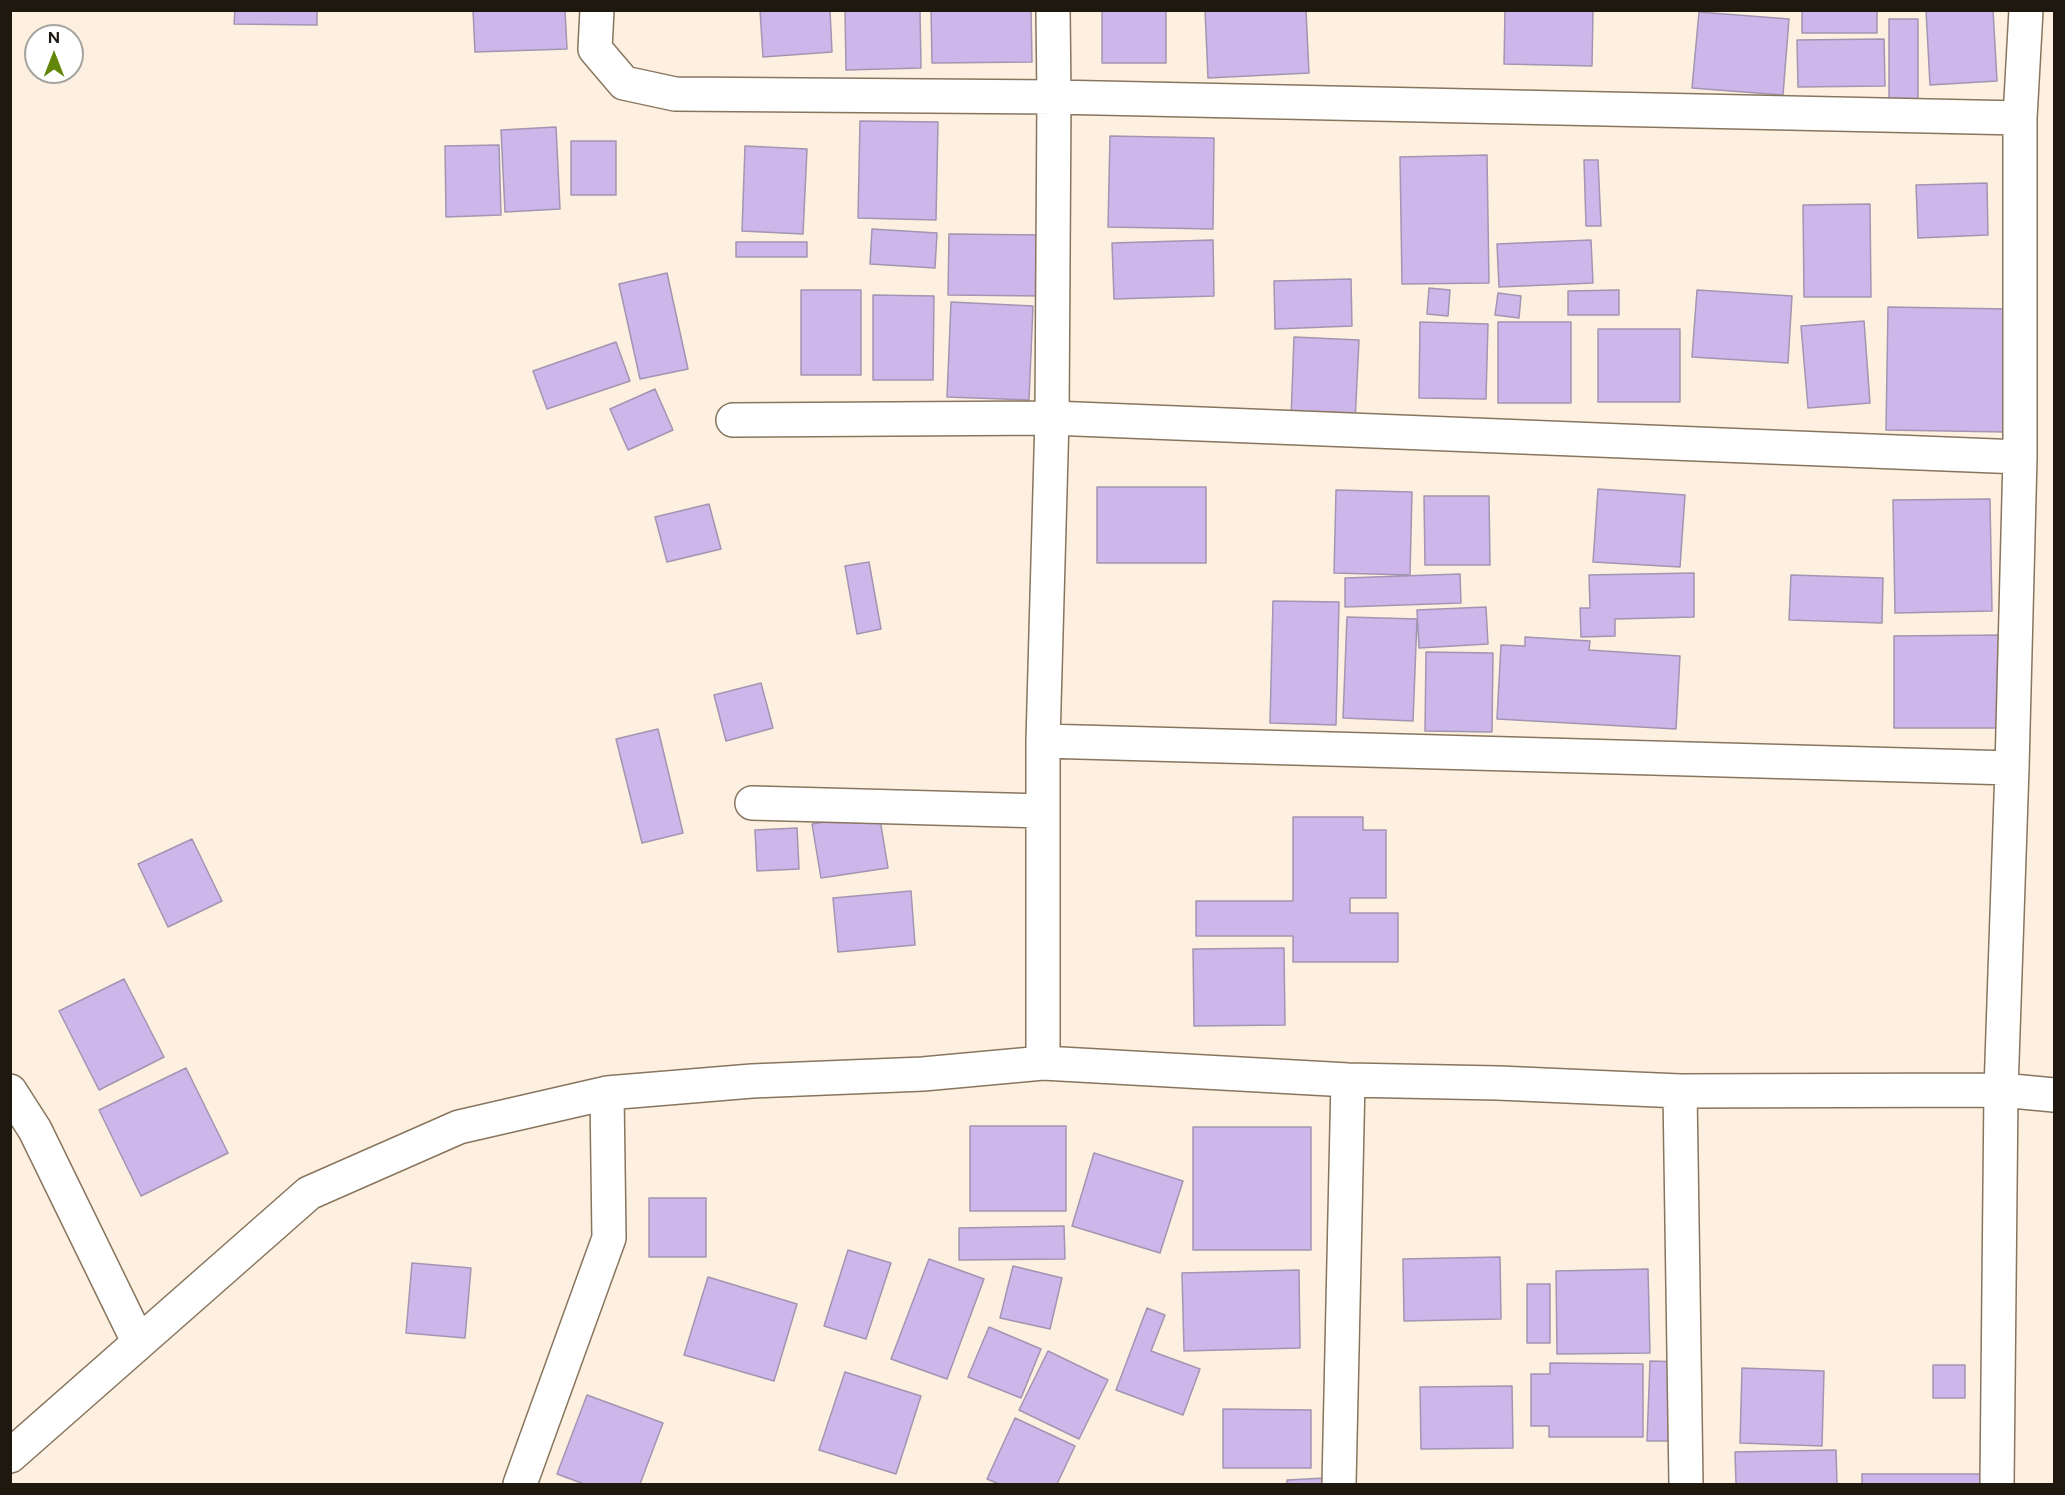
<!DOCTYPE html>
<html>
<head>
<meta charset="utf-8">
<style>
  body { margin:0 }
  #map { position:relative; width:2065px; height:1495px; overflow:hidden; background:#fdf0e0; font-family:Figtree,sans-serif }
  canvas { display:block }
  .frame { position:absolute; inset:0; border:12px solid #1f180e; pointer-events:none }
  .north { position:absolute; left:24px; top:24px; width:60px; height:60px; box-sizing:border-box; background:#fff; border:2px solid #a5a39f; border-radius:50%; rotate:0deg; font-size:16px; font-weight:700; line-height:24px; text-align:center; color:#1f180e }
  .north::after { content:''; display:block; margin:auto; width:21px; height:27px; background:#628607; clip-path:polygon(50% 0,100% 100%,50% 72%,0 100%) }
</style>
</head>
<body>
<div id="map">
<canvas width="2065" height="1495"></canvas>
<div class="frame"></div>
<div class="north">N</div>
</div>
<script>
const ctx = document.querySelector('canvas').getContext('2d');
ctx.lineJoin = 'round';
function fill(path, color) { ctx.fillStyle = color; ctx.fill(path, 'evenodd'); }
function strokePath(path, color, width, dash) { ctx.strokeStyle = color; ctx.lineWidth = width; ctx.lineCap = dash ? 'butt' : 'round'; ctx.setLineDash(dash || []); ctx.stroke(path); }
const building = new Path2D(`
  M235,10H317V25L234,24Z
  M473,10H565L567,49L475,52Z
  M760,10H830L832,52L763,57Z
  M845,10H920L921,68L846,70Z
  M931,10H1031L1032,62L932,63Z
  M1102,10H1166V63H1102Z
  M1205,10H1306L1309,73L1208,78Z
  M1505,10H1593L1592,66L1504,64Z
  M1802,10H1877V33H1802Z
  M1926,10H1993L1997,81L1930,85Z
  M1699,12L1789,19L1783,95L1692,88Z
  M1889,19H1918V104H1889Z
  M1884,39L1885,86L1798,87L1797,40Z
  M860,121L938,122L936,220L858,218Z
  M556,127L560,209L505,212L501,130Z
  M1110,136L1214,138L1213,229L1108,227Z
  M571,141H616V195H571Z
  M499,145L501,215L446,217L445,146Z
  M745,146L807,149L803,234L742,231Z
  M1487,155L1489,283L1402,284L1400,157Z
  M1584,160H1598L1601,226H1586Z
  M1987,183L1988,235L1918,238L1916,185Z
  M1870,204L1871,297H1804L1803,205Z
  M872,229L937,233L935,268L870,264Z
  M949,234L1043,235L1042,296L948,295Z
  M1213,240L1214,296L1114,299L1112,243Z
  M1591,240L1593,283L1499,287L1497,244Z
  M736,242H807V257H736Z
  M667,273L688,369L640,379L619,284Z
  M1351,279L1352,326L1275,329L1274,281Z
  M1429,288L1450,290L1448,316L1427,314Z
  M801,290H861V375H801Z
  M1619,290V315H1568V291Z
  M1697,290L1792,296L1788,363L1692,357Z
  M1498,293L1521,296L1519,318L1495,315Z
  M873,295L934,296L933,380H873Z
  M951,302L1033,306L1029,400L947,397Z
  M1888,307L2009,309L2007,432L1886,430Z
  M1864,321L1870,403L1808,408L1801,326Z
  M1420,322L1488,324L1486,399L1419,398Z
  M1498,322H1571V403H1498Z
  M1598,329H1680V402H1598Z
  M1294,337L1359,340L1355,422L1291,419Z
  M616,342L630,381L547,409L533,371Z
  M655,389L673,430L628,450L610,409Z
  M1097,487H1206V563H1097Z
  M1598,489L1685,495L1680,567L1593,562Z
  M1336,490L1412,492L1410,575L1334,573Z
  M1424,496H1489L1490,565H1425Z
  M1990,499L1992,611L1895,613L1893,500Z
  M709,504L721,549L667,562L655,517Z
  M869,562L881,629L857,634L845,566Z
  M1694,573V617L1615,619V636L1581,637L1580,608H1590L1589,575Z
  M1460,574L1461,603L1345,607V578Z
  M1791,575L1883,578L1882,623L1789,620Z
  M1273,601L1339,602L1336,725L1270,723Z
  M1486,607L1488,644L1419,648L1417,610Z
  M1347,617L1417,619L1413,721L1343,718Z
  M2005,635V728H1894V636Z
  M1525,637L1590,641L1589,650L1680,656L1676,729L1497,719L1501,645L1525,646Z
  M1426,652L1493,653L1492,732L1425,731Z
  M761,683L773,728L726,741L714,695Z
  M658,729L683,833L642,843L616,739Z
  M879,813L888,868L821,878L812,824Z
  M1293,817H1363V830H1386V898H1350V913H1398V962H1293V936H1196V901H1293Z
  M797,828L799,869L757,871L755,830Z
  M192,839L222,901L168,927L138,864Z
  M911,891L915,945L838,952L833,898Z
  M1284,948L1285,1025L1194,1026L1193,949Z
  M124,979L164,1057L99,1090L59,1011Z
  M186,1068L228,1153L141,1196L99,1110Z
  M970,1126H1066V1211H970Z
  M1193,1127H1311V1250H1193Z
  M1094,1153L1183,1181L1160,1253L1072,1226Z
  M649,1198H706V1257H649Z
  M1064,1226L1065,1259L959,1260V1228Z
  M848,1250L891,1263L866,1339L824,1326Z
  M1500,1257L1501,1319L1404,1321L1403,1259Z
  M929,1259L984,1279L947,1379L891,1359Z
  M412,1263L471,1268L465,1338L406,1333Z
  M1013,1266L1062,1278L1050,1329L1000,1318Z
  M1648,1269L1650,1353L1557,1354L1556,1271Z
  M1299,1270L1300,1348L1184,1351L1182,1273Z
  M708,1277L797,1304L774,1381L684,1355Z
  M1527,1284H1550V1343H1527Z
  M1147,1308L1165,1315L1151,1351L1200,1369L1183,1415L1116,1390Z
  M989,1327L1041,1349L1021,1398L968,1377Z
  M1048,1351L1108,1380L1079,1439L1019,1410Z
  M1650,1361L1682,1362L1679,1441H1647Z
  M1550,1363L1643,1364V1437H1549V1426H1531V1374H1550Z
  M1933,1365H1965V1398H1933Z
  M1742,1368L1824,1371L1822,1446L1740,1443Z
  M845,1372L921,1396L896,1474L819,1450Z
  M1512,1386L1513,1448L1421,1449L1420,1387Z
  M587,1395L663,1423L640,1484H584L557,1474Z
  M1223,1409L1311,1410V1468H1223Z
  M1015,1418L1075,1446L1057,1484H999L987,1479Z
  M1836,1450L1837,1484H1736L1735,1452Z
  M1862,1474H1984V1484H1862Z
  M1325,1478V1484H1287V1480Z`);
fill(building, '#cdb6ea');
strokePath(building, '#a195b1', 1.5);
const minor = new Path2D(`
  M597,10L595,49L624,83L675,94L1054,97L2020,118
  M733,420L1052,418L2020,457
  M1043,741L2012,768
  M752,803L1043,811
  M1043,1063V741L1052,418L1054,97L1053,10
  M10,1091L35,1130L138,1341
  M1680,1091L1686,1484
  M10,1456L309,1193L459,1127L607,1093L752,1081L923,1074L1043,1063L1348,1080L1498,1083L1680,1091L2001,1090L2054,1095
  M520,1484L609,1238L607,1093
  M1339,1484L1348,1080
  M1997,1484L2001,1090L2012,768L2020,457V118L2026,10`);
strokePath(minor, '#88755d', 36);
strokePath(minor, '#fff', 33);
</script>
</body>
</html>
